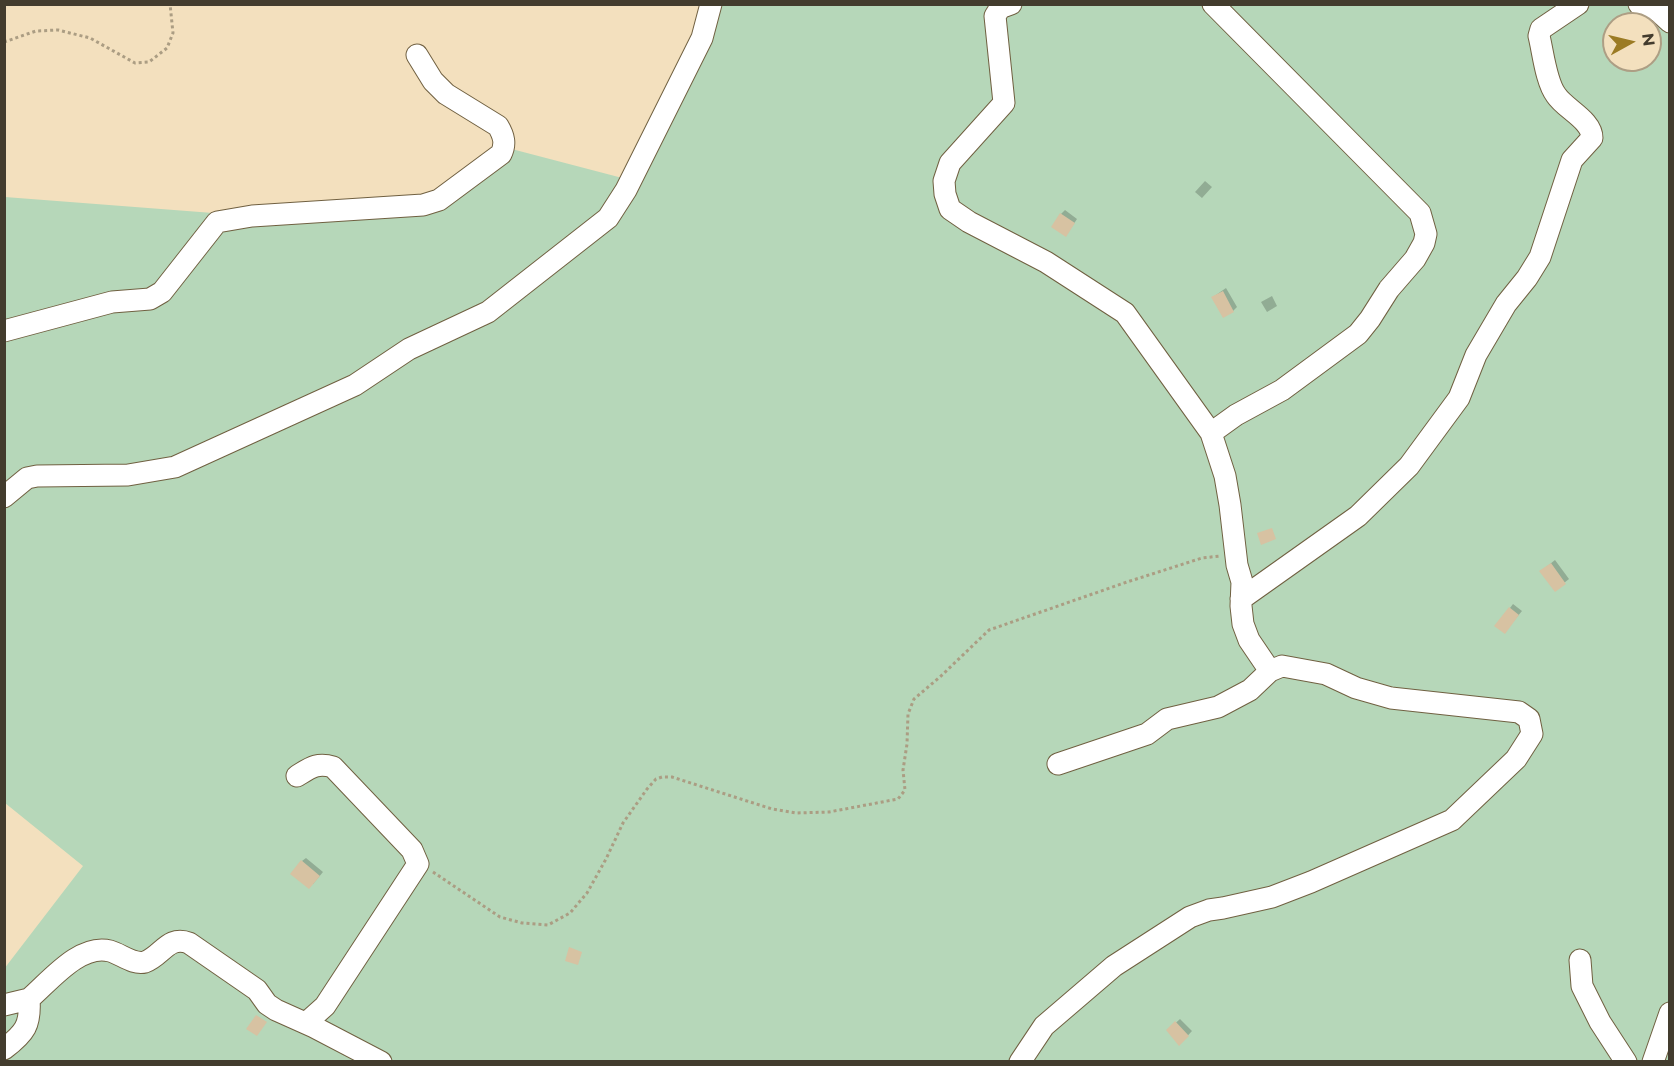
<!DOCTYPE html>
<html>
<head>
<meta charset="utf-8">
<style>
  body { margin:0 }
  #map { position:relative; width:1674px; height:1066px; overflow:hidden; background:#f3e0be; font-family:Montserrat,sans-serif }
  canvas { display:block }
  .frame { position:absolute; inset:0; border:6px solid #433c2e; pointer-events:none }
  .north { position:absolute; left:1602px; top:12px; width:60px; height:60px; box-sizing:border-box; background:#f3e0be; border:2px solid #ad9e84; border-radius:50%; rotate:82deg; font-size:16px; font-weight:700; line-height:24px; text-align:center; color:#433c2e }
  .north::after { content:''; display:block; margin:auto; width:21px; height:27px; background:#9b7b24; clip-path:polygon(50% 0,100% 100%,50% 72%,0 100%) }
</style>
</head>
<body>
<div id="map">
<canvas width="1674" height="1066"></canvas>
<div class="frame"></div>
<div class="north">N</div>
</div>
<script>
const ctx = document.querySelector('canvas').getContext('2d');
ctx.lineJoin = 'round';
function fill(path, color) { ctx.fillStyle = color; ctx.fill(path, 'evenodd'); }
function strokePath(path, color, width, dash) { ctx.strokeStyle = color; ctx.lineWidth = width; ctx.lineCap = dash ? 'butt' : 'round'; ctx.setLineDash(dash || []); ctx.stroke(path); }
fill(new Path2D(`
  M711,5H1669V1061H5L4,969L83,866L5,803V197L252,216L423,205L504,147L630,180ZM1614,24H1650V60H1614Z`), '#b6d7b9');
fill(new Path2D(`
  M1205,181L1212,187L1202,198L1195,192Z
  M1065,210L1077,219L1069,231L1061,214Z
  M1226,288L1237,307L1233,311L1213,297Z
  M1272,296L1277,306L1267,312L1261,302Z
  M1555,560L1569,579L1555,590L1545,568Z
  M1513,604L1522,611L1508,628L1510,608Z
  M306,858L323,872L313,884L302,861Z
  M1180,1019L1192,1031L1180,1044L1168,1030Z`), '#0003');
fill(new Path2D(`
  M1060,213L1075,223L1066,237L1051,227Z
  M1223,291L1234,312L1223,318L1211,297Z
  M1272,528L1276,539L1261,545L1257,533Z
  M1551,563L1566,584L1555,592L1539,571Z
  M1509,607L1519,615L1505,634L1494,626Z
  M301,860L320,876L309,889L290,874Z
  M569,947L582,952L578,965L565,961Z
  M256,1015L267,1022L257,1036L246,1029Z
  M1175,1021L1189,1036L1179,1046L1166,1030Z`), '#d7c2a2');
const minor = new Path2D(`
  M1011,4L1000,8L995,16L1004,103L950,163L944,181L945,194L950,209L969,222L1046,262L1125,313L1211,433L1225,476L1230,505L1237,565L1242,582L1241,606L1243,624L1249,640L1270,671
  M1639,4L1658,11L1670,22
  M4,331L112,302L150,299L162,292L217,222L252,216L423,205L439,200L501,154C506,144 504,136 498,126L446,94L433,81L417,55
  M1211,433L1236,415L1282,390L1358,334L1370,319L1389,289L1415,259L1424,243L1426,234L1420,213L1213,4
  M4,497L27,478L37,476L128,475L175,467L355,385L409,349L488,312L608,218L626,190L702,38L711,4
  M1241,599L1358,516L1409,466L1459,398L1476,355L1506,304L1527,278L1540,257L1572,160L1592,138C1592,120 1565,109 1556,95C1546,82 1543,52 1539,36L1541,29L1578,4
  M297,776C310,768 317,762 333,767L412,850L418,864L325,1006L306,1023
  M1580,960L1582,986L1600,1022L1626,1062
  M29,999C50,981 80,943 110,951C121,954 133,965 145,962C162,956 168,935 189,943L257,990L267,1004L276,1010L314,1027L381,1062
  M4,1005L29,999C31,1025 25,1033 4,1049
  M1020,1062L1044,1026L1114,966L1190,917L1209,910L1223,908L1272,897L1311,882L1452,820L1516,759L1532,734L1529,719L1519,712L1391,698L1356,688L1326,674L1282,666L1270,671L1250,690L1218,707L1167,719L1147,734L1058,764
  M1653,1062L1670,1013`);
strokePath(minor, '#706041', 23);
strokePath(new Path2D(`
  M4,42L36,31L58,30L90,38L135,63L149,62L167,48L173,33L170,4
  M433,872L500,917L522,923L548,925L570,913L587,893L606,859L623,823L647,789L656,779L662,777H672L772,809L796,813L829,812L898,799L905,790L903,770L907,744L908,714L914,699L941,676L989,630L1127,582L1202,558L1220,556`), '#ab9d83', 3, [3, 3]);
strokePath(minor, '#fff', 21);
</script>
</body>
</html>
